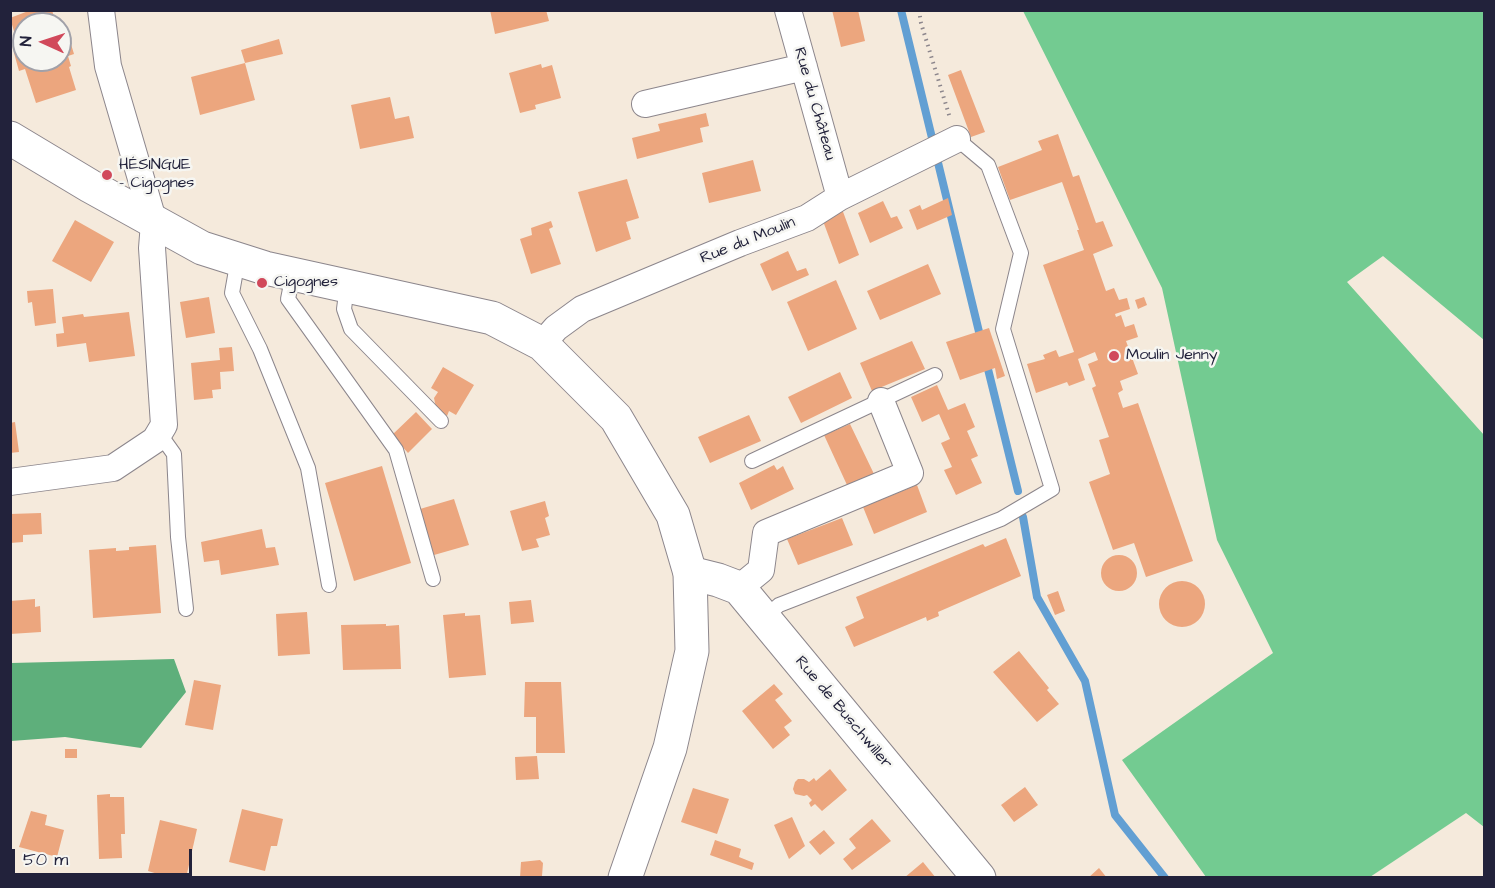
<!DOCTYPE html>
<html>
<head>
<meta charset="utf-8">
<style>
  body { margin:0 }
  #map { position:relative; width:1495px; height:888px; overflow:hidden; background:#f5eadc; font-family:"Architects Daughter",sans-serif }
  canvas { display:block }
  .frame { position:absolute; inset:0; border:12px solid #22223b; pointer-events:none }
  .north { position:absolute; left:12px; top:12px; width:60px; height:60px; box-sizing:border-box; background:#f6f6f2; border:2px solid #a1a1a9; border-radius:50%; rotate:273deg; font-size:16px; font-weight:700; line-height:24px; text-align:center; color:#22223b }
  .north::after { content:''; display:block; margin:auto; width:21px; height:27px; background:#d1495b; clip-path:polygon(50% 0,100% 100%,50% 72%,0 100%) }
  .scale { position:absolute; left:12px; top:849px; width:180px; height:27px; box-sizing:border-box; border:3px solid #22223b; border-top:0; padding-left:8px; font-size:18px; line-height:21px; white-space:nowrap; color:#22223b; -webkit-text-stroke:4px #f6f6f2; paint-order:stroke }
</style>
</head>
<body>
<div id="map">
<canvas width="1495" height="888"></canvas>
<div class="frame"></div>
<div class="north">N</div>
<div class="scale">50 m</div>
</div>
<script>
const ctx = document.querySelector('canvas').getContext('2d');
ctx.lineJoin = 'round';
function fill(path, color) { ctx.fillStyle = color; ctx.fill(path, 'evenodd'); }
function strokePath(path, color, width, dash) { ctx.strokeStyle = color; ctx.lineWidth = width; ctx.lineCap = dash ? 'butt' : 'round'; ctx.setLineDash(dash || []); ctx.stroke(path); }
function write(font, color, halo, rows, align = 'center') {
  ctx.font = font + ' "Architects Daughter",sans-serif'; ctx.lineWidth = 5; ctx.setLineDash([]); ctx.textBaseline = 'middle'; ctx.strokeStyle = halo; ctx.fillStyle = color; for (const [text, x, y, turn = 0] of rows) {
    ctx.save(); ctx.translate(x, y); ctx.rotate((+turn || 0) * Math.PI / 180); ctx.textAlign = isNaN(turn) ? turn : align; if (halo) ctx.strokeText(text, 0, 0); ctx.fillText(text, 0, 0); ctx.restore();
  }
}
fill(new Path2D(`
  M1023,11H1484V340L1383,256L1347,282L1484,435V827L1466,813L1370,877H1206L1122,760L1273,653L1217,540L1162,288Z`), '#73cb91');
fill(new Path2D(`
  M174,659L186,692L141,748L65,737L11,741V663Z`), '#5eaf7b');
strokePath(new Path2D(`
  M901,10L981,340
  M986,361L1018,491
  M1023,517L1037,597L1085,681L1115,815L1165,878`), '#629fd3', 8);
fill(new Path2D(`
  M31,10H52L56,24H24V60H60V33L67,31L74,54L68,56L71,66L69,67L76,90L36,103L25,69L19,71L14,53L20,51L10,18Z
  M490,10H546L549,21L495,34Z
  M832,10H858L865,41L841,47Z
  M279,39L283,54L245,63L241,50Z
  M245,63L255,100L200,115L191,77Z
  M541,64L542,68L552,65L561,98L535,105L536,109L520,113L509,73Z
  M961,70L985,132L971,137L948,75Z
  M390,97L395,119L409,116L414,138L360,149L351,105Z
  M706,113L709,126L700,128L703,142L637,159L632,138L660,131L658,124Z
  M1058,134L1073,177L1079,175L1096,223L1103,221L1113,246L1093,254L1106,291L1114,288L1119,300L1127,298L1130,309L1115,314L1116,317L1121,315L1125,327L1134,324L1138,337L1126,341L1138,374L1120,381L1123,390L1118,393L1123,408L1138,403L1193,561L1146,577L1134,543L1113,550L1089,482L1110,474L1099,440L1109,437L1092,388L1096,386L1088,364L1098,360L1095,352L1078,359L1085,380L1069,386L1067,382L1036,393L1027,364L1045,359L1043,355L1056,350L1059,357L1074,352L1043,265L1084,250L1077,230H1079L1062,182L1010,200L998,167L1042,150L1038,141Z
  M753,160L761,191L709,203L702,173Z
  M627,179L639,218L626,222L631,239L596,252L578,192Z
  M948,198L952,215L917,230L909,210L920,205L922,210Z
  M883,201L891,218L897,216L903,228L870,243L858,213Z
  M842,209L859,255L839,264L823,221Z
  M75,220L114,242L91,282L52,261Z
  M551,221L553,227L549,229L561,264L531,274L520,239L532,235L531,228Z
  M788,251L797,271L806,268L809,275L772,291L760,264Z
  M928,264L941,294L880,320L867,291Z
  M836,280L857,329L808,351L787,302Z
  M53,289L56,323L35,326L32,302L28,303L27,291Z
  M209,297L215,333L186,338L180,302Z
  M1144,297L1147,305L1138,309L1135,300Z
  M129,312L135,356L89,362L86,343L57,347L56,334L64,333L62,317L83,314L84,317Z
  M989,328L1005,376L997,379L995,368L960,380L946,342Z
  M912,341L925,369L872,391L860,363Z
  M232,347L234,371L220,372L221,389L212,390L213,398L194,400L191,363L220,360L219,348Z
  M443,367L474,385L456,415L449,411L447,416L436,408L434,398L438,392L431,388Z
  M840,372L852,398L801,423L788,397Z
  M937,385L948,410L965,403L975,427L967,431L978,456L971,459L982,483L956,495L944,470L952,467L941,443L950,439L939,414L922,422L911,397Z
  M416,412L432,429L408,453L392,435Z
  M749,415L761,441L710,463L698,437Z
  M15,422L19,452L10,453V423Z
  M850,424L874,474L847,485L824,435Z
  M774,465L777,470L783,466L794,489L751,510L739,483Z
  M382,466L411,563L354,581L325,483Z
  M917,485L927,512L874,534L863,507Z
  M454,499L469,545L434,555L420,509Z
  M545,501L549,516L545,518L550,535L536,539L539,547L522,551L510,511Z
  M41,513L42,534L23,535V542L10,543V514Z
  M842,518L853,545L798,565L787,539Z
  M262,529L266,548L275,547L279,565L221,575L219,560L204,562L201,542Z
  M1006,538L1021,576L938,612L939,616L927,621L926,617L854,647L845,627L864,618L856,597L983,544L985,547Z
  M156,545L161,613L93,618L89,550L116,548V551L129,550V547Z
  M1101 573a18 18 0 1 1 36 0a18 18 0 1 1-36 0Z
  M1159 604a23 23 0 1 1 46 0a23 23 0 1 1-46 0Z
  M1058,591L1065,611L1055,615L1047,595Z
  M35,599V607L40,606L41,632L10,634V601Z
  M531,600L534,622L511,624L509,602Z
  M307,612L310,654L278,656L276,614Z
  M465,613V616L480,615L486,675L449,678L443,615Z
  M386,624V626L399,625L401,669L343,670L341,625Z
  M1019,651L1049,688L1047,690L1059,704L1037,722L993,672Z
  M194,680L221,685L213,730L185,725Z
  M525,682H561L565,753H536V717H524Z
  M774,684L783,694L775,700L792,721L784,727L790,735L773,749L742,711Z
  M65,749H77V758H65Z
  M537,756L539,779L516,780L515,757Z
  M830,769L847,790L822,811L815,804L811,807L809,803L812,800L807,795L804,796L795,794L793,789L795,782L798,779H804L809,782L814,778L816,781Z
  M1025,787L1038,805L1014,822L1001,805Z
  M693,788L729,799L717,834L681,822Z
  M110,794V797H124L125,834H121L122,858L99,859L97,795Z
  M242,809L283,819L277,846H271L265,871L229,862Z
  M31,811L47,815L45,825L64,830L57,857L19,847Z
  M792,817L805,846L789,859L774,825Z
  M872,819L891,841L852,870L843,859L856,848L849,839Z
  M160,820L197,829L186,878H171L148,871Z
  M824,830L835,843L820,855L809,842Z
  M715,840L741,849L739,857L754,863L752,870L710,855Z
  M540,860L543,863L542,876L520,878L521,862Z
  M923,862L936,878H904Z
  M1099,868L1107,878H1088Z`), '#eca67e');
const service = new Path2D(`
  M238,259L232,293L260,349L308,468L329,585
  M293,274L288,299L396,450L433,579
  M347,286L344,309L351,329L441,421
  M159,433L174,454L178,537L186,609
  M752,461L935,375
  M764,618L779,605L1001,519L1052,489L1003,329L1021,253L988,165L957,139`);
const minor = new Path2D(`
  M788,10L840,197
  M645,104L804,67
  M542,344L556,328L582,309L740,243L807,218L840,197L957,139
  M10,482L113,468L155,440L164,425L152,248L154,223L108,66L101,10
  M739,588L761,570L766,533L910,473L881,401`);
const tertiary = new Path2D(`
  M690,573L718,580L739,588L979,878`);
const secondary = new Path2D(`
  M10,138L90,186L202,248L265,268L492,318L542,344L616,418L673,515L690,573L692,651L670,748L625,878`);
strokePath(service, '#8c868c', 16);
strokePath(minor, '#8c868c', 28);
strokePath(tertiary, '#8c868c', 35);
strokePath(secondary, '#8c868c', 35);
strokePath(new Path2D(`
  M919,10L921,23L950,118`), '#8c868c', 4, [1.5, 4.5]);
strokePath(service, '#fff', 14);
strokePath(minor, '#fff', 26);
strokePath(tertiary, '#fff', 33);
strokePath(secondary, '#fff', 33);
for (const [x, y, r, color] of [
  [107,175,6,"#d1495b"],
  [262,283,6,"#d1495b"],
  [1114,356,6,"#d1495b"]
]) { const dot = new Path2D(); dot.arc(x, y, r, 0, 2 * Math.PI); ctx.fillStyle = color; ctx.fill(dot); strokePath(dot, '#f6f6f2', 2); }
write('16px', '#22223b', '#f6f6f2', [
  ["Rue du Château",814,104,74],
  ["Rue du Moulin",748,241,-22],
  ["Rue de Buschwiller",843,713,50]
]);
write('16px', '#22223b', '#f6f6f2', [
  ["HÉSINGUE",119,166],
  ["- Cigognes",119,184],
  ["Cigognes",274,283],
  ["Moulin Jenny",1126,356]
], 'left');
</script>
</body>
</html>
